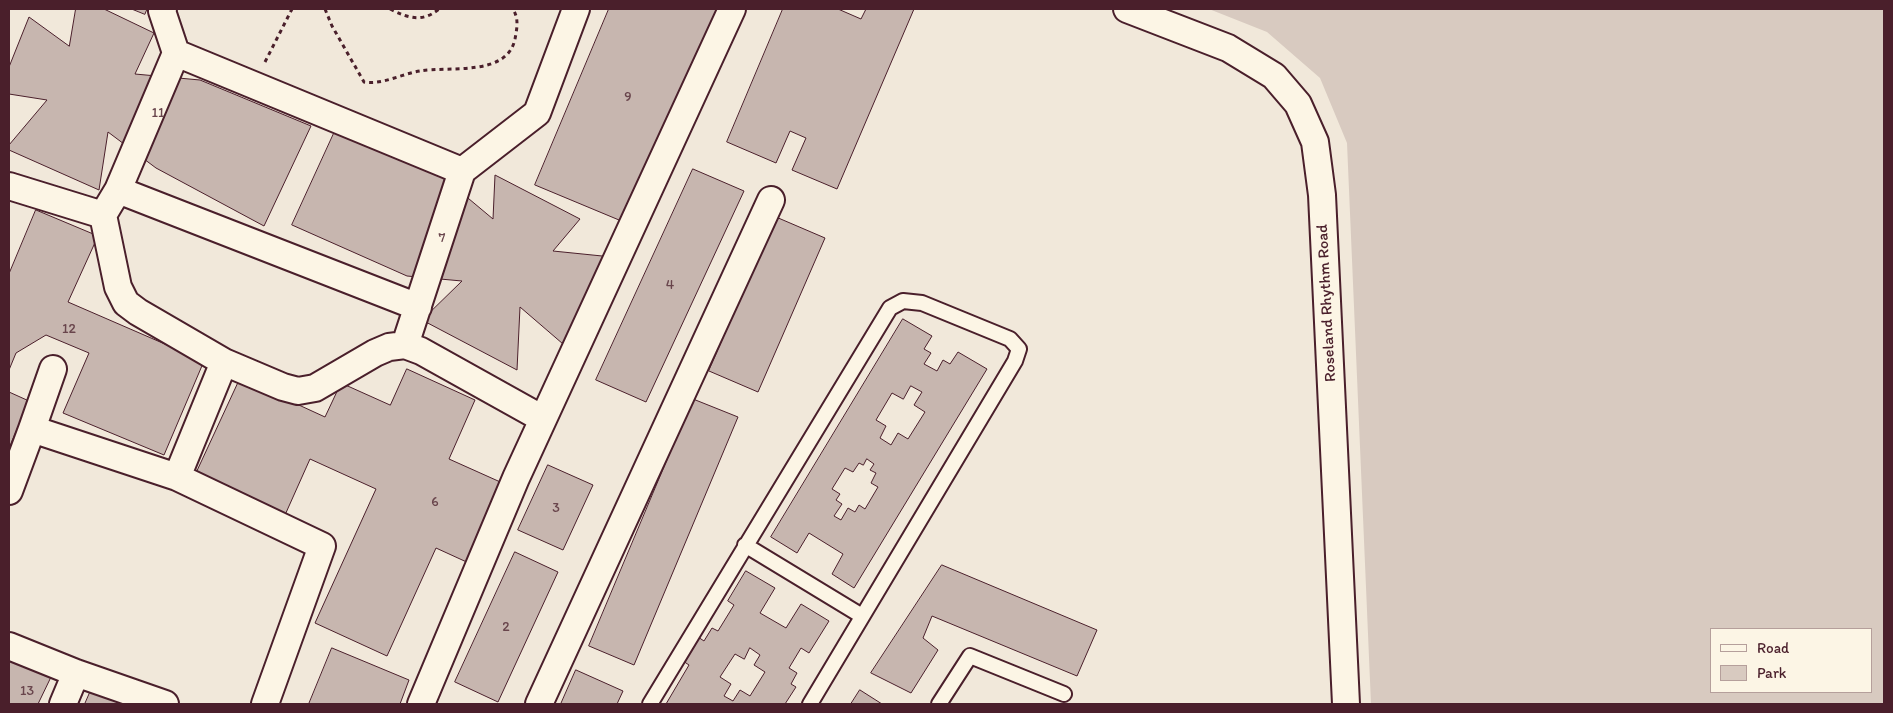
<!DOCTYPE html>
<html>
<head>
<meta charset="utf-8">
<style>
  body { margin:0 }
  #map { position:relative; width:1893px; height:713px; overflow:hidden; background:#f1e8da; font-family:Itim,sans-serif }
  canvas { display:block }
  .frame { position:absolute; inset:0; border:10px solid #4a1f2b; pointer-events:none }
  .legend { position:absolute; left:1710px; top:628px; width:162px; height:65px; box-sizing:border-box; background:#fcf5e5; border:1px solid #b59f9b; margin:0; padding:6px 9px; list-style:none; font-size:15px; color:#4a1f2b }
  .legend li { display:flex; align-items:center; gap:10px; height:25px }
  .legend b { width:25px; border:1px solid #b59f9b }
</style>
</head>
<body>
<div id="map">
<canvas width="1893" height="713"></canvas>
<div class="frame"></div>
<ul class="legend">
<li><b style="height:6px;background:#fcf5e5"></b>Road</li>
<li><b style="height:14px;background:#d8cac0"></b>Park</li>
</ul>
</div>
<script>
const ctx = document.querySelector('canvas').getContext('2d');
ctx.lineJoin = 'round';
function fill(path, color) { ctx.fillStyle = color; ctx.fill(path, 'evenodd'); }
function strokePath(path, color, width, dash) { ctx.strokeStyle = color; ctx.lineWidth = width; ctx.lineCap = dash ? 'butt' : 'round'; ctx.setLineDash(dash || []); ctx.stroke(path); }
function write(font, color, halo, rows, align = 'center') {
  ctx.font = font + ' Itim,sans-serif'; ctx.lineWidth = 4.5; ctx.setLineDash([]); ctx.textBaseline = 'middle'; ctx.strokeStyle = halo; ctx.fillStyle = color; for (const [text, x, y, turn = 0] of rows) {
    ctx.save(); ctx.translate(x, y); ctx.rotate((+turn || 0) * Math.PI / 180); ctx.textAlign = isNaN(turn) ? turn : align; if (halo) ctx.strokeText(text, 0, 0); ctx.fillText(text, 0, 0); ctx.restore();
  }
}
fill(new Path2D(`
  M1209,9H1884V704H1371L1347,143L1320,78L1267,32ZM1712,629H1872V692H1712Z`), '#d8cac0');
const building = new Path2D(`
  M76,9H104L154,33L135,74L200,80L311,126L264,226L156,168L108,132L99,190L9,150V145L47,100L9,94V67L29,17L69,46Z
  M132,9H147L145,14Z
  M609,9H722L631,225L535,185Z
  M783,9H838L861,19L866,9H914L837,189L792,170L806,138L790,131L776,163L727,142Z
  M336,129L444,178L493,219L495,175L580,219L553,251L612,257L570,350L520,307L517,370L422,320L462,281L407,276L292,225Z
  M693,169L744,191L646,402L596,380Z
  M36,210L98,236L68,302L204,361L164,455L63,413L89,353L46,335L16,353L9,370V274Z
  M776,217L825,238L758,392L709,371Z
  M903,319L932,336L924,349L931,353L924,364L937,371L943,360L950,364L958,352L987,369L854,588L832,574L843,554L809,533L797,553L771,537ZM911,386L922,392L914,405L925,412L908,439L898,433L891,445L880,438L886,426L876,420L892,393L903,399ZM867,459L874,464L870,470L876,473L871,483L878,487L865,509L859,505L855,512L848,508L841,520L834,516L842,504L836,500L840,494L832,489L845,468L853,472L859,463L863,465Z
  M407,369L475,400L449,459L507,485L471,564L436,548L387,656L315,623L376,489L310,459L285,515L195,475L240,378L325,417L341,383L390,405Z
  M9,392L29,401L9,448Z
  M693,399L738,417L634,665L589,646Z
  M548,465L593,485L563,550L518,530Z
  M515,552L558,572L498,702L455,682Z
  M942,565L1097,630L1077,676L932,616L923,638L938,650L911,693L871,673Z
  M746,571L775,588L760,613L786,628L801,604L829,621L809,653L801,648L789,668L797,673L791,684L796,687L785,704H666L689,665L683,661L698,637L704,641L712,628L718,631L734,605L728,601ZM750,648L760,655L754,665L765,672L750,696L740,690L733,701L724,696L731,684L720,677L735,654L744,659Z
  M332,648L409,680L400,704H309Z
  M9,658L51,677L38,704H9Z
  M576,670L623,691L617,704H561Z
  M92,688L130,704H85Z
  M860,690L882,704H851Z`);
fill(building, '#c7b6af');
strokePath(building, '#4a1f2b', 1);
const service = new Path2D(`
  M745,545L862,616
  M650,704L890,308L903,301L922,303L1010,339L1019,349L1015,361L810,704
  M939,704L970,656L1064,694`);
const minor = new Path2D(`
  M163,9L162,11L176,53L118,190L103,215L118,287L126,303L138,312L224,362
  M1127,9L1228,48L1274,76L1298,104L1315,142L1322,195L1346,704
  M176,53L462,171
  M9,186L103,215
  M118,190L418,307
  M405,345L462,171L537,113L576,9
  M32,429L53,369
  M177,477L224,362L283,387L298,391L315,388L375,353L389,347L405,345L421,351L543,419
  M9,491L32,429L177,477L322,546L265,704
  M9,646L76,673L165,704
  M63,704L76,673
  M421,704L516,478L732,9
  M539,704L771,200`);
strokePath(service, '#4a1f2b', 18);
strokePath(minor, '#4a1f2b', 30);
strokePath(new Path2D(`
  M325,9L332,26L364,82C383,85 401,74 420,71C449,66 507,77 515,39C517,28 519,19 513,9
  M390,9C408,18 422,23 439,9
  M265,62L292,9`), '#4a1f2b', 3, [4, 4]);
strokePath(service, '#fcf5e5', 14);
strokePath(minor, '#fcf5e5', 26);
write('14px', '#69454c', null, [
  ["9",628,97],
  ["11",158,113],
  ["7",442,238],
  ["4",670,285],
  ["12",69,329],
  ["6",435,502],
  ["3",556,508],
  ["2",506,627],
  ["13",27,691]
]);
write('16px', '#4a1f2b', '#fcf5e5', [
  ["Roseland Rhythm Road",1327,303,-93]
]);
</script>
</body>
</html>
